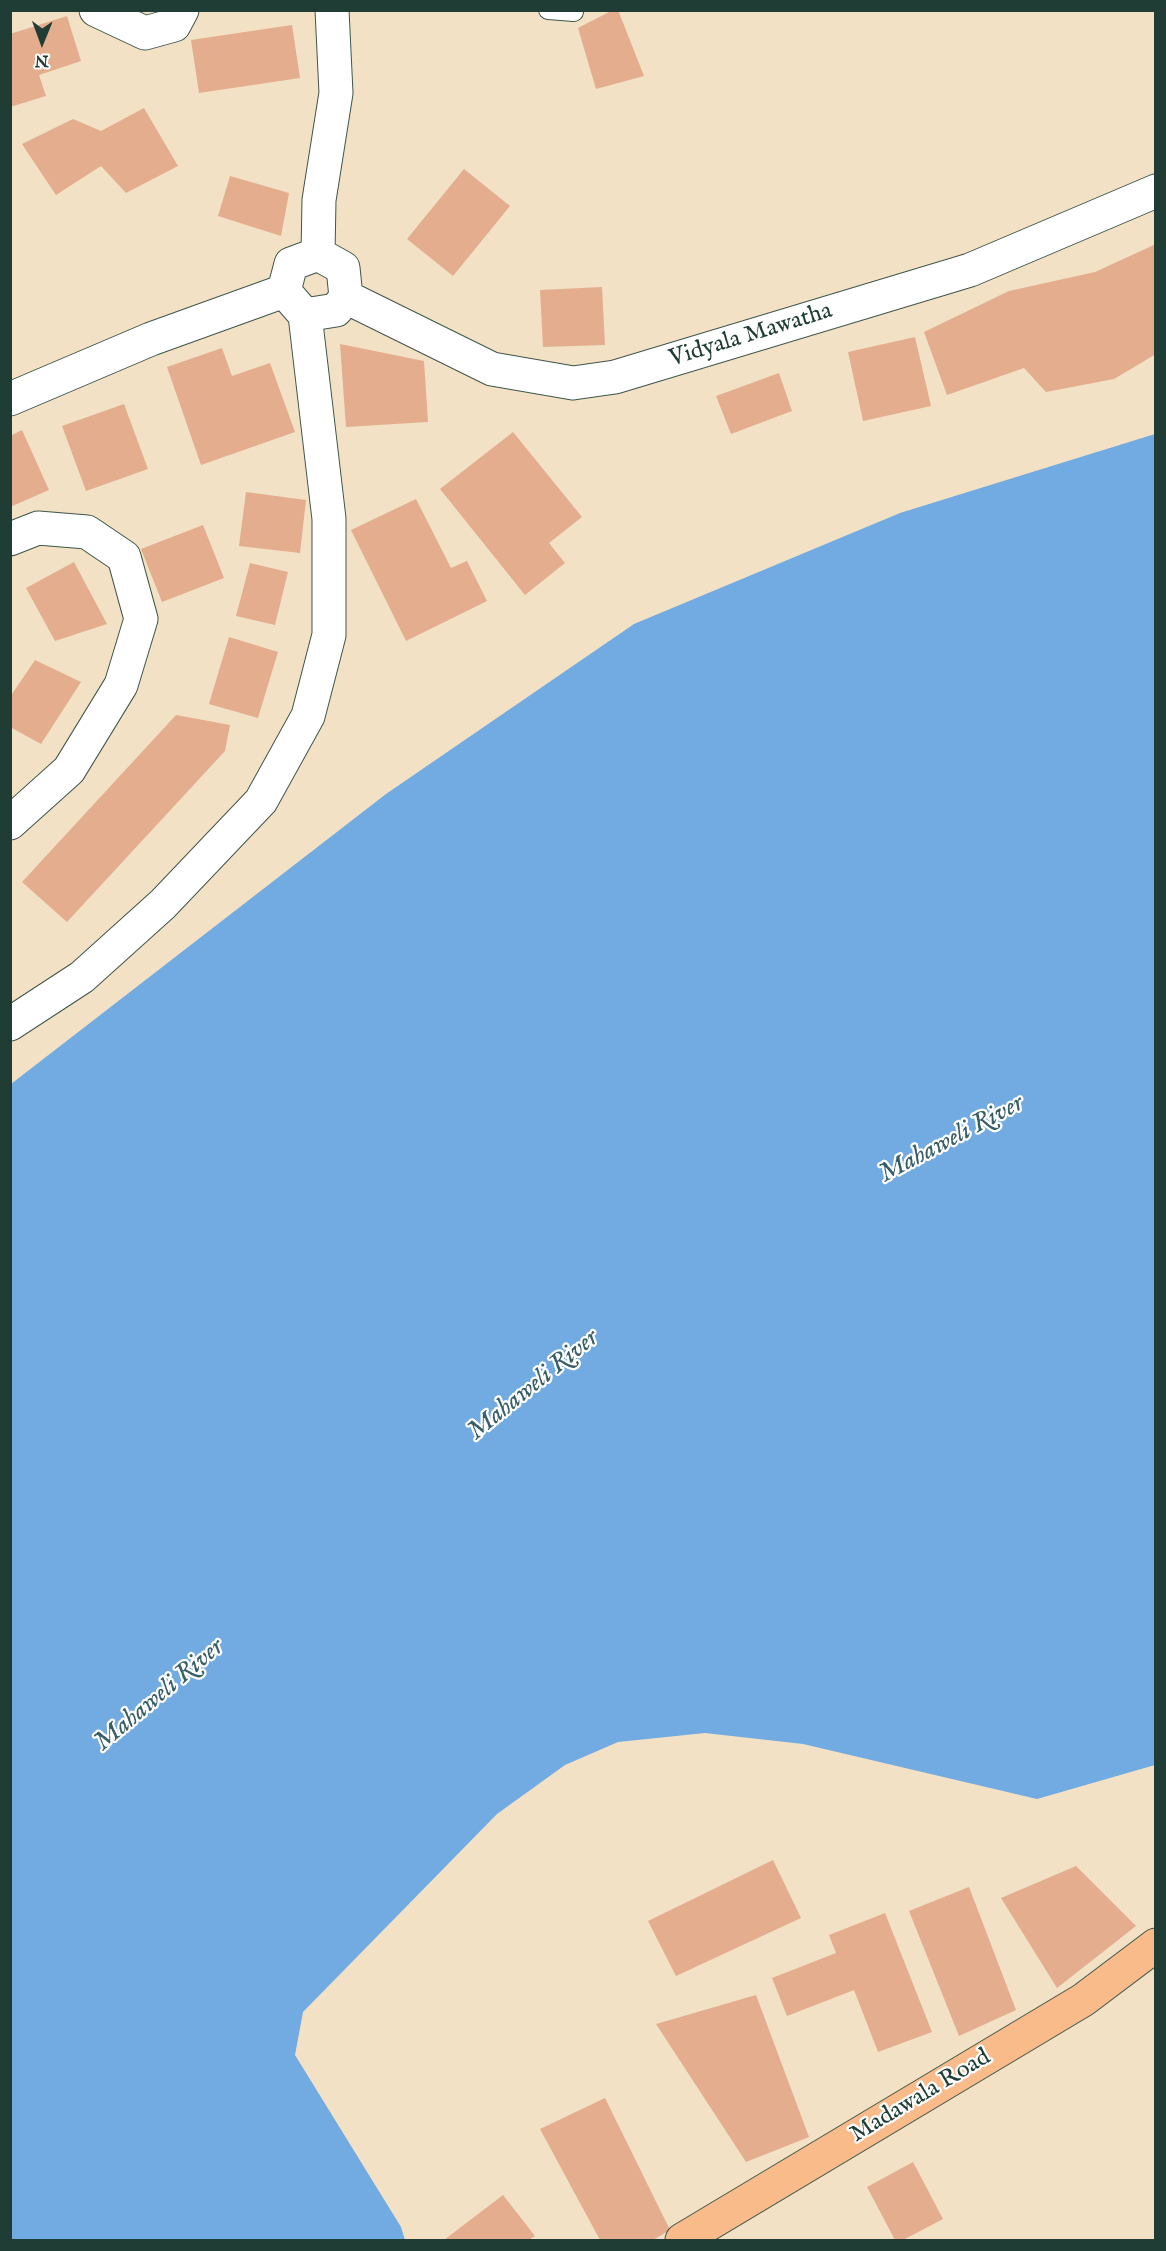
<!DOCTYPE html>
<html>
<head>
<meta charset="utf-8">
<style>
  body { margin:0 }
  #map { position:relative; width:1166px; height:2251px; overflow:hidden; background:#f2e1c5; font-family:"IM FELL English",serif }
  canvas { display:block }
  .frame { position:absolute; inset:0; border:12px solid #1f3d34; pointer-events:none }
  .north { position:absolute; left:12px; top:12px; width:60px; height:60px; -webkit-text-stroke:4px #fff; paint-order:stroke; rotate:181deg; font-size:16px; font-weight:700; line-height:24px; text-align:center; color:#1f3d34 }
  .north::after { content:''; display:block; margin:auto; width:21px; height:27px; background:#1f3d34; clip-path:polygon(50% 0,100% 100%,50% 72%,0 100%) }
</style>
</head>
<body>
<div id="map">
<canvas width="1166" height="2251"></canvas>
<div class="frame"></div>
<div class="north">N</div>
</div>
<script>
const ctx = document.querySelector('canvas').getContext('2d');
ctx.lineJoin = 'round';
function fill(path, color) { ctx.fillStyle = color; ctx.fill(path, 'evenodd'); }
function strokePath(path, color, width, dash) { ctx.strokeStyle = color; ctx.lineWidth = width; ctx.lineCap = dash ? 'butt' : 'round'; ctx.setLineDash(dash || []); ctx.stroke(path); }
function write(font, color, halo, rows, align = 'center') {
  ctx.font = font + ' "IM FELL English",serif'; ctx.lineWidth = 4.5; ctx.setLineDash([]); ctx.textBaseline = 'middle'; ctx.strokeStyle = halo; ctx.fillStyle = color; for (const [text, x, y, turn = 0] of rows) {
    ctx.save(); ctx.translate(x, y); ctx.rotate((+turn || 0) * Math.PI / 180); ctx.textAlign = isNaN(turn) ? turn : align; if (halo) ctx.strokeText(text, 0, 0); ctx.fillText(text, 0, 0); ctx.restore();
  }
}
fill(new Path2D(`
  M1155,434V1765L1037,1799L803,1744L705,1733L618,1742L565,1765L497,1814L303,2012L295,2055L401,2227L405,2240H11V1084L386,794L634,624L900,513Z`), '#71abe1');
fill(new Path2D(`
  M613,10H618L644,76L596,89L578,28Z
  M67,16L81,61L39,75L46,96L10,107V34Z
  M292,25L300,78L199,93L191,40Z
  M144,108L178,166L126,193L101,166L56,195L22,144L73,119L101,131Z
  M464,169L510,206L453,276L407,239Z
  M230,176L289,193L281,236L218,216Z
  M1156,244V354L1114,379L1046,392L1024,368L947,395L924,332L1009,291L1095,272Z
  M602,287L605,345L543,347L540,290Z
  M915,337L931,406L863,421L848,352Z
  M340,344L424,361L428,422L346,427Z
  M222,348L232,376L270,363L295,432L201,465L167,367Z
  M779,373L792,411L731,434L716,396Z
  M124,404L148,469L86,491L62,426Z
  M22,430L49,490L10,507V436Z
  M513,432L582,517L549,543L565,563L525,595L440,489Z
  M246,492L306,500L300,553L239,546Z
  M416,499L451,568L467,561L487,601L406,641L351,530Z
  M203,525L224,578L162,602L141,549Z
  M74,562L107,624L55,641L26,588Z
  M250,563L288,572L275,625L236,616Z
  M229,637L278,652L258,718L209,704Z
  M35,660L81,682L41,744L10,727V697Z
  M176,715L230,725L225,751L67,922L22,882Z
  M773,1860L801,1918L676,1976L648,1921Z
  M1076,1866L1136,1926L1057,1988L1001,1898Z
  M969,1887L1016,2010L959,2036L909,1911Z
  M885,1913L932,2032L878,2052L854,1990L787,2016L772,1978L836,1953L829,1935Z
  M756,1995L809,2137L746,2162L656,2024Z
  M605,2098L670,2230L653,2240H600L540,2129Z
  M913,2162L943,2219L903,2240H895L867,2187Z
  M503,2195L535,2236L529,2240H444Z`), '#e4ad8e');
const lane = new Path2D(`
  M548,10L574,12`);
const street = new Path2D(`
  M96,10L145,33L174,25L182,10
  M318,254L319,200L336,93L332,10
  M318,254L343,268L346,297L336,310L305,315L284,291L291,264Z
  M346,297L492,369L573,383L615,377L970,270L1156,191
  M10,399L151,339L284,291
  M10,539L38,528L87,532L124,557L141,619L121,685L69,770L10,823
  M10,1024L82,977L163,904L261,801L308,716L329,635V519L305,315`);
const primary = new Path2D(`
  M682,2240L1083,2000L1156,1945`);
strokePath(lane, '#3f564a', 20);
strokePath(street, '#3f564a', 35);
strokePath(primary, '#3f564a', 35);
strokePath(lane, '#fff', 18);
strokePath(street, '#fff', 33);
strokePath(primary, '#fabb8b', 33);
write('24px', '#1f3d34', '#fff', [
  ["Vidyala Mawatha",751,336,-17],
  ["Madawala Road",921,2097,-31]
]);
write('italic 26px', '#385e68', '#fff', [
  ["Mahaweli River",952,1140,-28],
  ["Mahaweli River",534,1386,-39],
  ["Mahaweli River",160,1696,-40]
]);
</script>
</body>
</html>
